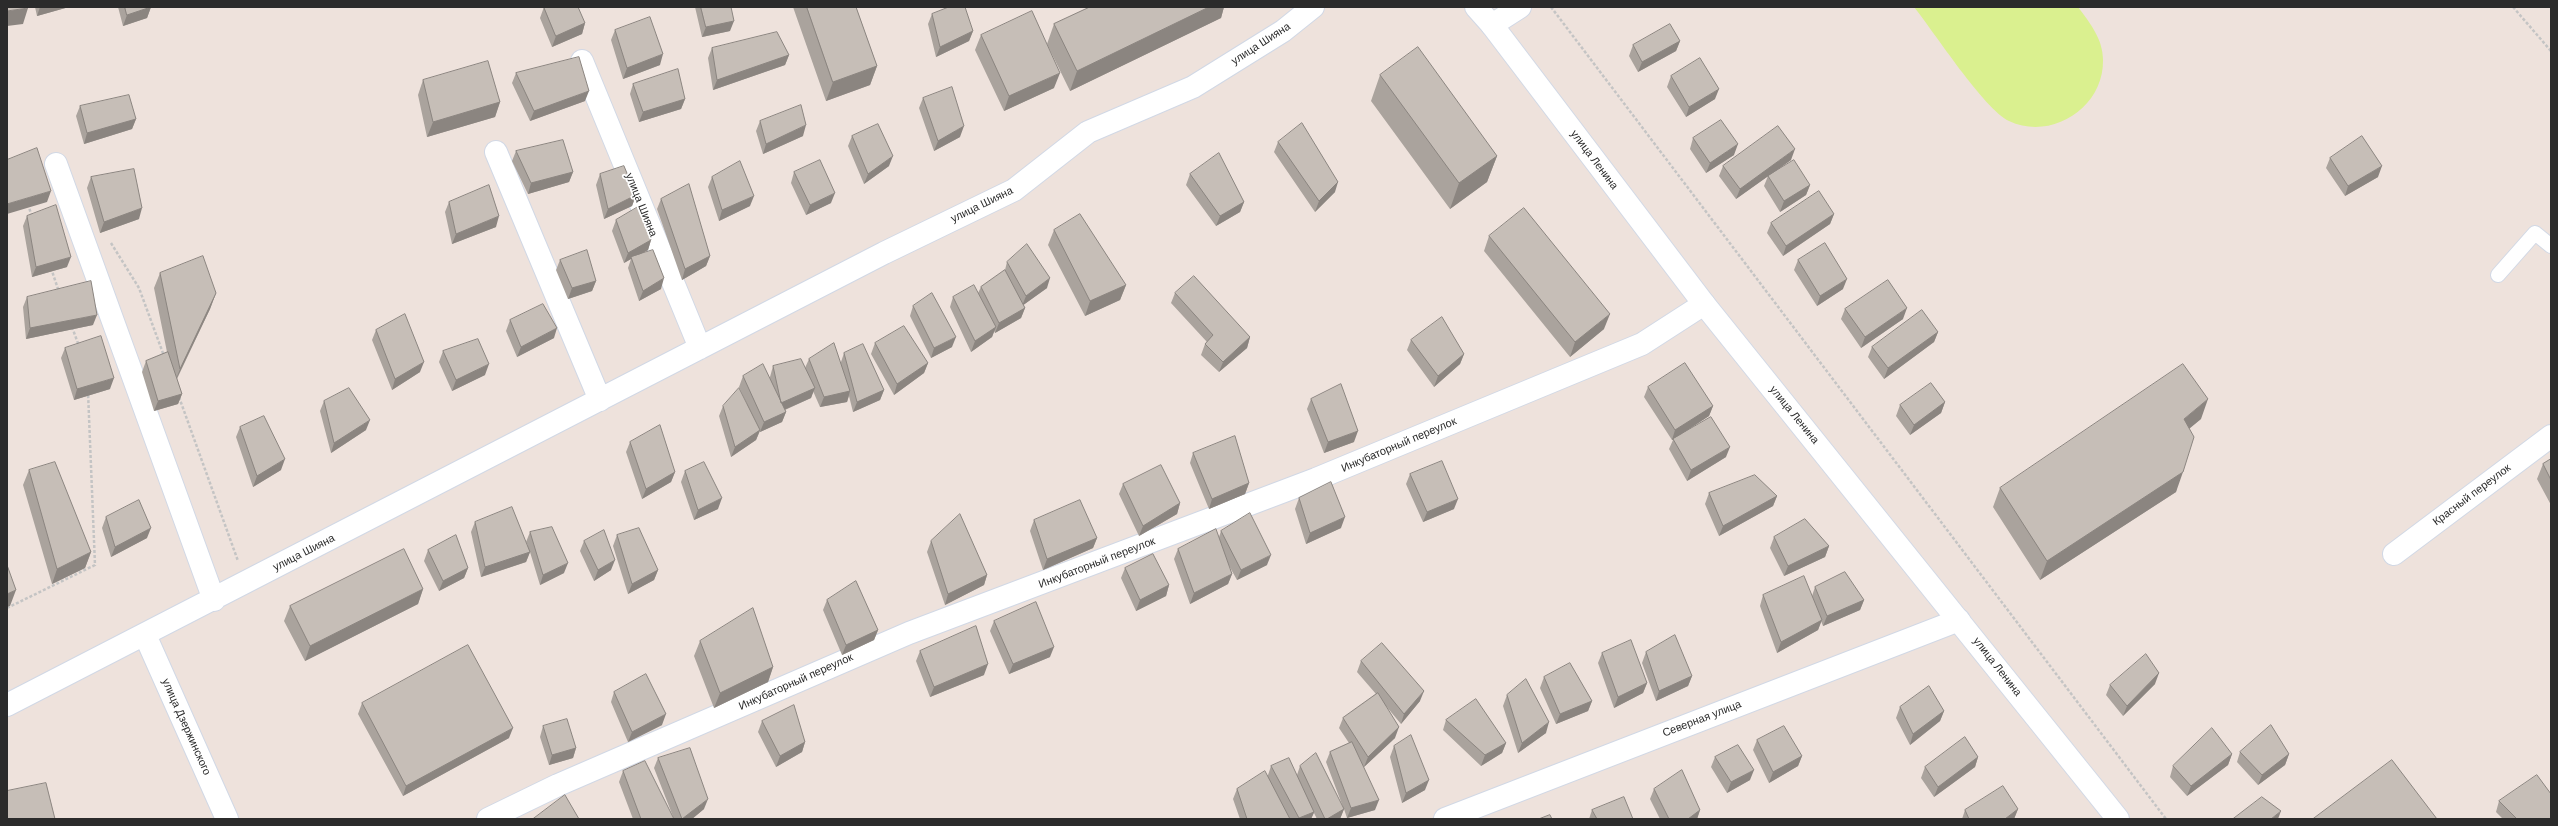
<!DOCTYPE html>
<html>
<head>
<meta charset="utf-8">
<style>
  body { margin:0 }
  #map { position:relative; width:2558px; height:826px; overflow:hidden; background:#eee2dc; font-family:Arial,sans-serif }
  canvas { display:block }
  .frame { position:absolute; inset:0; border:8px solid #2b2b2b; pointer-events:none }
</style>
</head>
<body>
<div id="map">
<canvas width="2558" height="826"></canvas>
<div class="frame"></div>
</div>
<script>
const ctx = document.querySelector('canvas').getContext('2d');
ctx.lineJoin = 'round';
function fill(path, color) { ctx.fillStyle = color; ctx.fill(path, 'evenodd'); }
function strokePath(path, color, width, dash) { ctx.strokeStyle = color; ctx.lineWidth = width; ctx.lineCap = dash ? 'butt' : 'round'; ctx.setLineDash(dash || []); ctx.stroke(path); }
function write(font, color, halo, rows, align = 'center') {
  ctx.font = font + ' Arial,sans-serif'; ctx.lineWidth = 3.5; ctx.setLineDash([]); ctx.textBaseline = 'middle'; ctx.strokeStyle = halo; ctx.fillStyle = color; for (const [text, x, y, turn = 0] of rows) {
    ctx.save(); ctx.translate(x, y); ctx.rotate((+turn || 0) * Math.PI / 180); ctx.textAlign = isNaN(turn) ? turn : align; if (halo) ctx.strokeText(text, 0, 0); ctx.fillText(text, 0, 0); ctx.restore();
  }
}
fill(new Path2D(`
  M1914,7H2078C2090,23 2103,39 2103,60C2104,108 2051,141 2009,121C1984,109 1934,32 1914,7Z`), '#daf08f');
const lane = new Path2D(`
  M2498,275L2535,233L2551,246`);
const street = new Path2D(`
  M1492,25L1520,7
  M582,61L700,348
  M496,152L600,400
  M56,164L214,600
  M2394,554L2551,436
  M145,635L227,819
  M7,705L884,253L1014,190L1088,132L1193,87L1283,31L1313,7
  M488,819L558,785L909,633L1316,479L1642,344L1704,304
  M1445,819L1959,620`);
const secondary = new Path2D(`
  M1476,7L1492,25L1704,304L2118,819`);
strokePath(lane, '#d1d8e5', 16);
strokePath(street, '#d1d8e5', 24);
strokePath(secondary, '#d1d8e5', 24);
strokePath(new Path2D(`
  M1551,7L2166,819
  M2513,7L2551,51
  M28,204L32,217
  M111,243L139,288L164,356
  M51,268L59,292
  M72,327L79,346
  M179,397L238,561
  M7,608L95,565L88,392`), '#c4c4c4', 2.5, [3, 2]);
strokePath(lane, '#fff', 14);
strokePath(street, '#fff', 22);
strokePath(secondary, '#fff', 22);
fill(new Path2D(`
  M35,7H69L37,16Z
  M118,7H151L147,18L123,26Z
  M544,7L585,23L582,34L552,47L540,18Z
  M695,7H731L730,31L702,37Z
  M793,7H856L877,66L870,85L826,101Z
  M1090,7H1224L1221,18L1070,91L1047,44L1054,24Z
  M932,14L973,31L969,41L936,57L928,24Z
  M615,30L660,65L623,79L611,40Z
  M981,35L1054,88L1004,111L975,50Z
  M1680,41L1676,51L1638,72L1629,56L1633,45Z
  M712,48L789,55L785,65L713,90L708,58Z
  M516,73L585,101L530,121L512,83Z
  M1380,75L1497,156L1487,182L1450,209L1371,101Z
  M1671,76L1715,99L1686,117L1667,87Z
  M423,80L500,102L495,117L427,137L418,95Z
  M633,84L685,99L681,109L639,122L630,94Z
  M923,98L960,137L934,151L919,108Z
  M80,106L136,119L132,129L84,144L76,116Z
  M760,121L803,136L763,154L756,131Z
  M852,136L889,166L864,184L848,146Z
  M1693,138L1734,155L1706,173L1690,149Z
  M1278,142L1335,192L1315,212L1274,152Z
  M516,151L573,172L569,182L528,194L512,161Z
  M2330,158L2378,177L2345,196L2326,168Z
  M1791,160L1772,174L1810,185L1806,195L1780,212L1764,186L1768,176L1736,199L1719,176L1723,166Z
  M794,172L831,203L806,215L791,183Z
  M600,174L636,195L632,206L604,219L596,185Z
  M1190,174L1244,202L1240,212L1216,226L1186,185Z
  M91,177L139,219L100,233L87,188Z
  M712,177L750,206L719,221L708,187Z
  M661,199L710,256L706,266L682,280L657,209Z
  M449,202L496,227L452,244L445,212Z
  M1834,214L1830,224L1783,256L1767,233L1771,223Z
  M27,216L67,267L32,277L23,226Z
  M616,220L651,240L648,250L640,254L661,289L639,301L628,268L631,259L624,263L612,231Z
  M1054,230L1126,285L1120,300L1085,316L1048,245Z
  M1489,236L1604,329L1570,357L1484,251Z
  M560,260L596,281L592,291L568,299L556,270Z
  M1798,260L1843,289L1817,306L1794,270Z
  M1007,262L1047,288L1023,305L1025,308L1021,318L995,333L994,331L992,337L971,352L950,307L953,297L978,293L981,287L1005,270Z
  M160,273L216,293L210,309L177,379L182,394L178,404L154,411L142,372L146,361L167,352L154,288Z
  M1175,293L1250,337L1247,348L1219,372L1201,355L1205,344L1207,342L1171,303Z
  M27,297L93,325L26,339L23,307Z
  M913,306L952,347L931,358L910,316Z
  M1845,309L1903,319L1861,348L1841,319Z
  M510,320L554,338L517,357L506,331Z
  M376,330L420,372L392,390L372,340Z
  M1938,332L1934,342L1884,379L1868,357L1872,347Z
  M1411,340L1464,354L1460,364L1434,387L1407,350Z
  M875,343L928,363L924,373L894,395L871,354Z
  M65,348L110,389L74,400L61,358Z
  M443,351L485,375L452,391L439,362Z
  M844,353L884,390L880,400L853,412L849,396L847,402L820,407L813,391L811,398L785,410L786,412L782,422L760,432V431L756,440L731,457L719,416L723,406L747,404L739,387L743,376L770,379V377L773,366L805,368L809,359L841,362Z
  M1648,387L1713,406L1709,416L1682,434L1726,457L1687,481L1669,449L1673,440H1672L1644,397Z
  M1311,399L1354,442L1324,453L1307,409Z
  M324,401L366,430L331,453L320,411Z
  M1945,402L1941,413L1910,435L1896,416L1900,405Z
  M2201,419L2189,428L2176,492L2040,580L1993,507L2000,488Z
  M240,427L281,470L253,487L236,437Z
  M630,442L675,472L671,482L642,499L626,452Z
  M1193,453L1249,483L1245,494L1209,509L1190,463Z
  M2551,459V505L2537,479L2543,464Z
  M29,470L91,552L85,568L52,584L23,485Z
  M685,471L718,509L694,520L681,482Z
  M1410,474L1454,509L1423,522L1406,484Z
  M1123,484L1180,503L1177,514L1139,536L1119,494Z
  M1709,493L1777,496L1773,506L1719,536L1705,504Z
  M1299,498L1341,528L1306,544L1295,509Z
  M106,517L147,538L111,557L102,528Z
  M1034,520L1097,538L1093,548L1043,570L1030,531Z
  M475,522L528,546L526,542L530,532L564,573L540,585L530,552L526,562L481,577L471,532Z
  M1221,531L1267,565L1237,580L1227,562L1232,574L1228,584L1190,604L1174,559L1178,549L1219,537Z
  M617,535L658,570L654,580L628,594L613,546Z
  M1774,537L1829,546L1825,557L1784,576L1770,548Z
  M584,541L611,570L594,581L580,551Z
  M931,541L987,575L984,585L945,605L927,552Z
  M428,550L468,568L464,578L439,591L424,561Z
  M1125,568L1169,585L1166,596L1136,611L1121,578Z
  M1815,587L1864,600L1860,610L1823,626L1821,621L1818,630L1777,653L1760,606L1763,595L1812,596Z
  M423,589L418,604L305,661L284,621L290,606Z
  M827,600L878,630L874,640L842,655L823,610Z
  M994,621L1050,657L1009,674L990,631Z
  M700,641L773,667L768,682L714,708L694,656Z
  M920,651L984,675L930,697L916,661Z
  M1646,652L1692,676L1688,686L1656,701L1642,663Z
  M1602,653L1647,683L1643,693L1614,708L1598,663Z
  M1361,661L1420,701L1401,724L1386,706L1395,738L1364,767L1362,764L1375,810L1347,818L1344,809L1340,819H1317L1314,813L1311,819H1240L1233,799L1237,789L1268,775L1271,766L1297,775L1300,766L1343,807L1326,762L1330,752L1349,743L1339,728L1343,718L1376,694L1357,672Z
  M1544,677L1592,701L1588,711L1556,724L1540,688Z
  M2155,684L2123,716L2106,695L2110,685Z
  M614,692L662,725L628,742L611,702Z
  M1507,695L1546,733L1518,753L1503,706Z
  M362,703L509,738L403,796L358,714Z
  M1900,707L1944,711L1940,721L1910,745L1896,718Z
  M1446,720L1506,743L1502,753L1481,766L1443,730Z
  M762,721L805,742L802,752L776,767L758,732Z
  M543,726L576,748L573,758L549,765L540,737Z
  M1757,740L1802,756L1798,766L1769,783L1753,750Z
  M1394,746L1425,790L1402,803L1390,757Z
  M2240,752L2289,754L2285,765L2258,785L2237,762Z
  M2232,754L2228,765L2187,796L2170,777L2173,766Z
  M1715,757L1750,780L1727,793L1711,767Z
  M1978,757L1975,767L1934,797L1921,778L1925,767Z
  M658,758L704,809L692,819H674L654,768Z
  M623,771L674,819H633L619,782Z
  M1654,789L1700,810L1697,819H1660L1650,799Z
  M2499,801L2551,819H2503L2496,812Z
  M2018,809L2014,819H1962L1965,810Z
  M1592,810L1633,819H1589Z`), '#aaa39d');
fill(new Path2D(`
  M40,7H69L37,16Z
  M151,7L147,18L123,26L127,15Z
  M1209,7H1224L1221,18L1070,91L1077,71Z
  M28,8L23,24L7,26V11Z
  M734,21L730,31L702,37L706,27Z
  M585,23L582,34L552,47L556,36Z
  M973,31L969,41L936,57L940,47Z
  M1680,41L1676,51L1638,72L1642,62Z
  M663,54L660,65L623,79L627,68Z
  M789,55L785,65L713,90L717,80Z
  M877,66L870,85L826,101L833,82Z
  M1060,73L1054,88L1004,111L1009,96Z
  M1719,89L1715,99L1686,117L1689,107Z
  M589,91L585,101L530,121L534,111Z
  M685,99L681,109L639,122L643,112Z
  M500,102L495,117L427,137L433,122Z
  M136,119L132,129L84,144L87,133Z
  M806,125L803,136L763,154L766,144Z
  M964,126L960,137L934,151L938,141Z
  M1738,144L1734,155L1706,173L1710,163Z
  M1795,149L1791,160L1736,199L1740,189Z
  M893,156L889,166L864,184L868,174Z
  M1497,156L1487,182L1450,209L1459,183Z
  M2382,166L2378,177L2345,196L2348,186Z
  M573,172L569,182L528,194L531,183Z
  M1338,182L1335,192L1315,212L1319,201Z
  M1810,185L1806,195L1780,212L1784,201Z
  M51,191L47,202L7,214V204Z
  M835,193L831,203L806,215L810,205Z
  M636,195L632,206L604,219L608,209Z
  M754,196L750,206L719,221L722,210Z
  M1244,202L1240,212L1216,226L1220,216Z
  M142,208L139,219L100,233L104,222Z
  M1834,214L1830,224L1783,256L1786,246Z
  M499,216L496,227L452,244L456,234Z
  M651,240L648,250L632,259L631,257V259L624,263L628,253Z
  M710,256L706,266L682,280L685,269Z
  M71,257L67,267L32,277L36,267Z
  M664,278L661,289L639,301L643,291Z
  M1050,278L1047,288L1022,306L1026,296Z
  M1847,279L1843,289L1817,306L1820,296Z
  M596,281L592,291L568,299L572,288Z
  M1126,285L1120,300L1085,316L1090,301Z
  M216,293L210,309L174,384L180,369Z
  M1025,308L1021,318L995,333L999,323Z
  M1907,308L1903,319L1861,348L1865,337Z
  M1610,314L1604,329L1570,357L1575,342Z
  M97,315L93,325L26,339L30,328Z
  M996,327L992,337L971,352L975,341Z
  M557,328L554,338L517,357L521,347Z
  M1938,332L1934,342L1884,379L1888,368Z
  M956,337L952,347L931,358L934,348Z
  M1250,337L1247,348L1219,372L1223,362Z
  M1464,354L1460,364L1434,387L1438,376Z
  M424,362L420,372L392,390L395,379Z
  M928,363L924,373L894,395L897,384Z
  M489,364L485,375L452,391L456,380Z
  M114,378L110,389L74,400L77,389Z
  M815,388L811,398L777,413L781,403Z
  M884,390L880,400L853,412L857,402Z
  M850,391L847,402L820,407L824,397Z
  M182,394L178,404L154,411L158,401Z
  M2208,399L2201,419L2177,439L2184,419Z
  M1945,402L1941,413L1910,435L1914,425Z
  M1713,406L1709,416L1672,440L1675,430Z
  M786,412L782,422L760,432L764,422Z
  M370,420L366,430L331,453L334,443Z
  M760,430L756,440L731,457L735,447Z
  M1358,431L1354,442L1324,453L1328,442Z
  M1730,447L1726,457L1687,481L1691,470Z
  M285,459L281,470L253,487L257,476Z
  M675,472L671,482L642,499L646,489Z
  M2183,472L2176,492L2040,580L2047,561Z
  M1249,483L1245,494L1209,509L1212,499Z
  M1777,496L1773,506L1719,536L1723,526Z
  M722,498L718,509L694,520L698,510Z
  M1458,499L1454,509L1423,522L1427,512Z
  M1180,503L1177,514L1139,536L1143,526Z
  M1345,517L1341,528L1306,544L1310,533Z
  M151,528L147,538L111,557L115,547Z
  M1097,538L1093,548L1043,570L1047,559Z
  M1829,546L1825,557L1784,576L1788,566Z
  M91,552L85,568L52,584L57,569Z
  M530,552L526,562L481,577L485,567Z
  M1271,555L1267,565L1237,580L1241,570Z
  M615,560L611,570L594,581L598,570Z
  M568,563L564,573L540,585L543,575Z
  M468,568L464,578L439,591L443,581Z
  M658,570L654,580L628,594L632,584Z
  M1232,574L1228,584L1190,604L1194,593Z
  M987,575L984,585L945,605L948,594Z
  M1169,585L1166,596L1136,611L1140,600Z
  M423,589L418,604L305,661L310,646Z
  M16,590L10,606L7,607V594Z
  M1864,600L1860,610L1823,626L1827,616Z
  M1822,620L1818,630L1777,653L1781,642Z
  M878,630L874,640L842,655L846,645Z
  M1054,647L1050,657L1009,674L1013,664Z
  M988,664L984,675L930,697L934,687Z
  M773,667L768,682L714,708L720,693Z
  M2159,673L2155,684L2123,716L2127,706Z
  M1692,676L1688,686L1656,701L1659,691Z
  M1647,683L1643,693L1614,708L1618,697Z
  M1424,691L1420,701L1401,724L1404,714Z
  M1592,701L1588,711L1556,724L1560,714Z
  M1944,711L1940,721L1910,745L1913,734Z
  M666,714L662,725L628,742L632,732Z
  M1549,722L1546,733L1518,753L1522,743Z
  M1399,727L1395,738L1364,767L1368,757Z
  M513,728L509,738L403,796L406,786Z
  M805,742L802,752L776,767L780,756Z
  M1506,743L1502,753L1481,766L1485,755Z
  M576,748L573,758L549,765L552,755Z
  M2232,754L2228,765L2187,796L2191,786Z
  M2289,754L2285,765L2258,785L2262,775Z
  M1802,756L1798,766L1769,783L1773,772Z
  M1978,757L1975,767L1934,797L1938,787Z
  M1754,770L1750,780L1727,793L1731,782Z
  M1429,780L1425,790L1402,803L1406,793Z
  M708,799L704,809L692,819H682Z
  M1379,800L1375,810L1347,818L1351,808Z
  M1344,809L1340,819H1327Z
  M2018,809L2014,819H2005Z
  M1700,810L1697,819H1688Z
  M2281,811L2278,819H2271Z
  M1314,812L1311,819H1299V818Z`), '#8b8580');
const building = new Path2D(`
  M7,7H28V8L7,11Z
  M125,7H151L127,15Z
  M544,7H578L585,23L556,36Z
  M701,7H731L734,21L706,27Z
  M807,7H856L877,66L833,82Z
  M949,7H965L973,31L940,47L932,14Z
  M1090,7H1209L1077,71L1054,24Z
  M1032,11L1060,73L1009,96L981,35Z
  M650,17L663,54L627,68L615,30Z
  M1670,24L1680,41L1642,62L1633,45Z
  M777,32L789,55L717,80L712,48Z
  M1418,47L1497,156L1459,183L1380,75Z
  M579,57L589,91L534,111L516,73Z
  M1700,58L1719,89L1689,107L1671,76Z
  M488,61L500,102L433,122L423,80Z
  M678,69L685,99L643,112L633,84Z
  M952,87L964,126L938,141L923,98Z
  M129,95L136,119L87,133L80,106Z
  M801,105L806,125L766,144L760,121Z
  M1721,120L1738,144L1710,163L1693,138Z
  M1302,123L1338,182L1319,201L1278,142Z
  M878,124L893,156L868,174L852,136Z
  M1778,126L1795,149L1740,189L1723,166Z
  M2362,136L2382,166L2348,186L2330,158Z
  M563,140L573,172L531,183L516,151Z
  M37,148L51,191L7,204V160Z
  M1219,153L1244,202L1220,216L1190,174Z
  M820,160L835,193L810,205L794,172Z
  M1794,160L1810,185L1784,201L1768,176Z
  M740,161L754,196L722,210L712,177Z
  M624,166L636,195L608,209L600,174Z
  M134,169L142,208L104,222L91,177Z
  M689,184L710,256L685,269L661,199Z
  M489,185L499,216L456,234L449,202Z
  M1819,191L1834,214L1786,246L1771,223Z
  M56,205L71,257L36,267L27,216Z
  M638,207L651,240L628,253L616,220Z
  M1524,208L1610,314L1575,342L1489,236Z
  M1080,214L1126,285L1090,301L1054,230Z
  M1825,243L1847,279L1820,296L1798,260Z
  M1027,244L1050,278L1026,296L1007,262Z
  M587,250L596,281L572,288L560,260Z
  M653,250L664,278L643,291L631,257Z
  M203,256L216,293L180,369L160,273Z
  M1005,270L1025,308L999,323L981,287Z
  M1194,276L1250,337L1223,362L1205,344L1213,335L1175,293Z
  M1888,280L1907,308L1865,337L1845,309Z
  M91,281L97,315L30,328L27,297Z
  M974,285L996,327L975,341L953,297Z
  M932,293L956,337L934,348L913,306Z
  M543,304L557,328L521,347L510,320Z
  M1922,310L1938,332L1888,368L1872,347Z
  M405,314L424,362L395,379L376,330Z
  M1442,317L1464,354L1438,376L1411,340Z
  M904,326L928,363L897,384L875,343Z
  M101,336L114,378L77,389L65,348Z
  M478,339L489,364L456,380L443,351Z
  M834,343L850,391L824,397L809,359Z
  M863,344L884,390L857,402L844,353Z
  M168,352L182,394L158,401L146,361Z
  M801,359L815,388L781,403L773,366Z
  M1685,363L1713,406L1675,430L1648,387Z
  M763,364L786,412L764,422L743,376Z
  M2183,364L2208,399L2184,419L2194,437L2183,472L2047,561L2000,488Z
  M1931,383L1945,402L1914,425L1900,405Z
  M1341,384L1358,431L1328,442L1311,399Z
  M349,388L370,420L334,443L324,401Z
  M739,388L760,430L735,447L723,406Z
  M264,416L285,459L257,476L240,427Z
  M1711,417L1730,447L1691,470L1673,439Z
  M660,425L675,472L646,489L630,442Z
  M1235,436L1249,483L1212,499L1193,453Z
  M2551,459V480L2543,464Z
  M1442,461L1458,499L1427,512L1410,474Z
  M55,462L91,552L57,569L29,470Z
  M704,462L722,498L698,510L685,471Z
  M1161,465L1180,503L1143,526L1123,484Z
  M1755,475L1777,496L1723,526L1709,493Z
  M1331,482L1345,517L1310,533L1299,498Z
  M139,500L151,528L115,547L106,517Z
  M1080,500L1097,538L1047,559L1034,520Z
  M512,507L530,552L485,567L475,522Z
  M1250,513L1271,555L1241,570L1221,531Z
  M960,514L987,575L948,594L931,541Z
  M1805,519L1829,546L1788,566L1774,537Z
  M552,527L568,563L543,575L530,532Z
  M639,528L658,570L632,584L617,535Z
  M1216,529L1232,574L1194,593L1178,549Z
  M604,530L615,560L598,570L584,541Z
  M456,535L468,568L443,581L428,550Z
  M404,549L423,589L310,646L290,606Z
  M1153,554L1169,585L1140,600L1125,568Z
  M7,565L16,590L7,594Z
  M1845,572L1864,600L1827,616L1815,587Z
  M1804,576L1822,620L1781,642L1763,595Z
  M856,581L878,630L846,645L827,600Z
  M1036,602L1054,647L1013,664L994,621Z
  M753,608L773,667L720,693L700,641Z
  M976,626L988,664L934,687L920,651Z
  M1675,635L1692,676L1659,691L1646,652Z
  M1631,640L1647,683L1618,697L1602,653Z
  M1382,643L1424,691L1404,714L1361,661Z
  M468,645L513,728L406,786L362,703Z
  M2146,654L2159,673L2127,706L2110,685Z
  M1570,663L1592,701L1560,714L1544,677Z
  M646,674L666,714L632,732L614,692Z
  M1526,679L1549,722L1522,743L1507,695Z
  M1929,686L1944,711L1913,734L1900,707Z
  M1378,693L1399,727L1368,757L1343,718Z
  M1476,699L1506,743L1485,755L1446,720Z
  M794,705L805,742L780,756L762,721Z
  M567,719L576,748L552,755L543,726Z
  M2271,725L2289,754L2262,775L2240,752Z
  M1784,726L1802,756L1773,772L1757,740Z
  M2212,728L2232,754L2191,786L2173,766Z
  M1411,735L1429,780L1406,793L1394,746Z
  M1965,737L1978,757L1938,787L1925,767Z
  M1352,742L1379,800L1351,808L1330,752Z
  M1738,745L1754,770L1731,782L1715,757Z
  M690,748L708,799L682,819L658,758Z
  M1316,753L1344,809L1327,819H1325L1300,766Z
  M1289,758L1314,812L1299,818L1271,766Z
  M2392,760L2437,819H2313Z
  M645,761L674,819H641L623,771Z
  M1682,770L1700,810L1688,819H1669L1654,789Z
  M1265,771L1290,819H1247L1237,789Z
  M2537,775L2551,794V819H2517L2499,801Z
  M46,783L55,819H7V791Z
  M2003,786L2018,809L2005,819H1969L1965,810Z
  M565,795L579,819H533Z
  M1624,797L1633,819H1597L1592,810Z
  M2262,797L2281,811L2271,819H2233Z
  M1550,815L1552,819H1539Z`);
fill(building, '#c6beb7');
strokePath(building, '#8b8580', 1);
write('11px', '#2b2b2b', '#fff', [
  ["улица Шияна",1261,44,-33],
  ["улица Ленина",1594,160,53],
  ["улица Шияна",641,205,68],
  ["улица Шияна",982,205,-26],
  ["улица Ленина",1794,415,51],
  ["Инкубаторный переулок",1399,445,-23],
  ["Красный переулок",2472,495,-37],
  ["улица Шияна",304,553,-27],
  ["Инкубаторный переулок",1097,563,-21],
  ["улица Ленина",1997,667,52],
  ["Инкубаторный переулок",796,682,-24],
  ["Северная улица",1702,719,-21],
  ["улица Дзержинского",186,727,66]
]);
</script>
</body>
</html>
